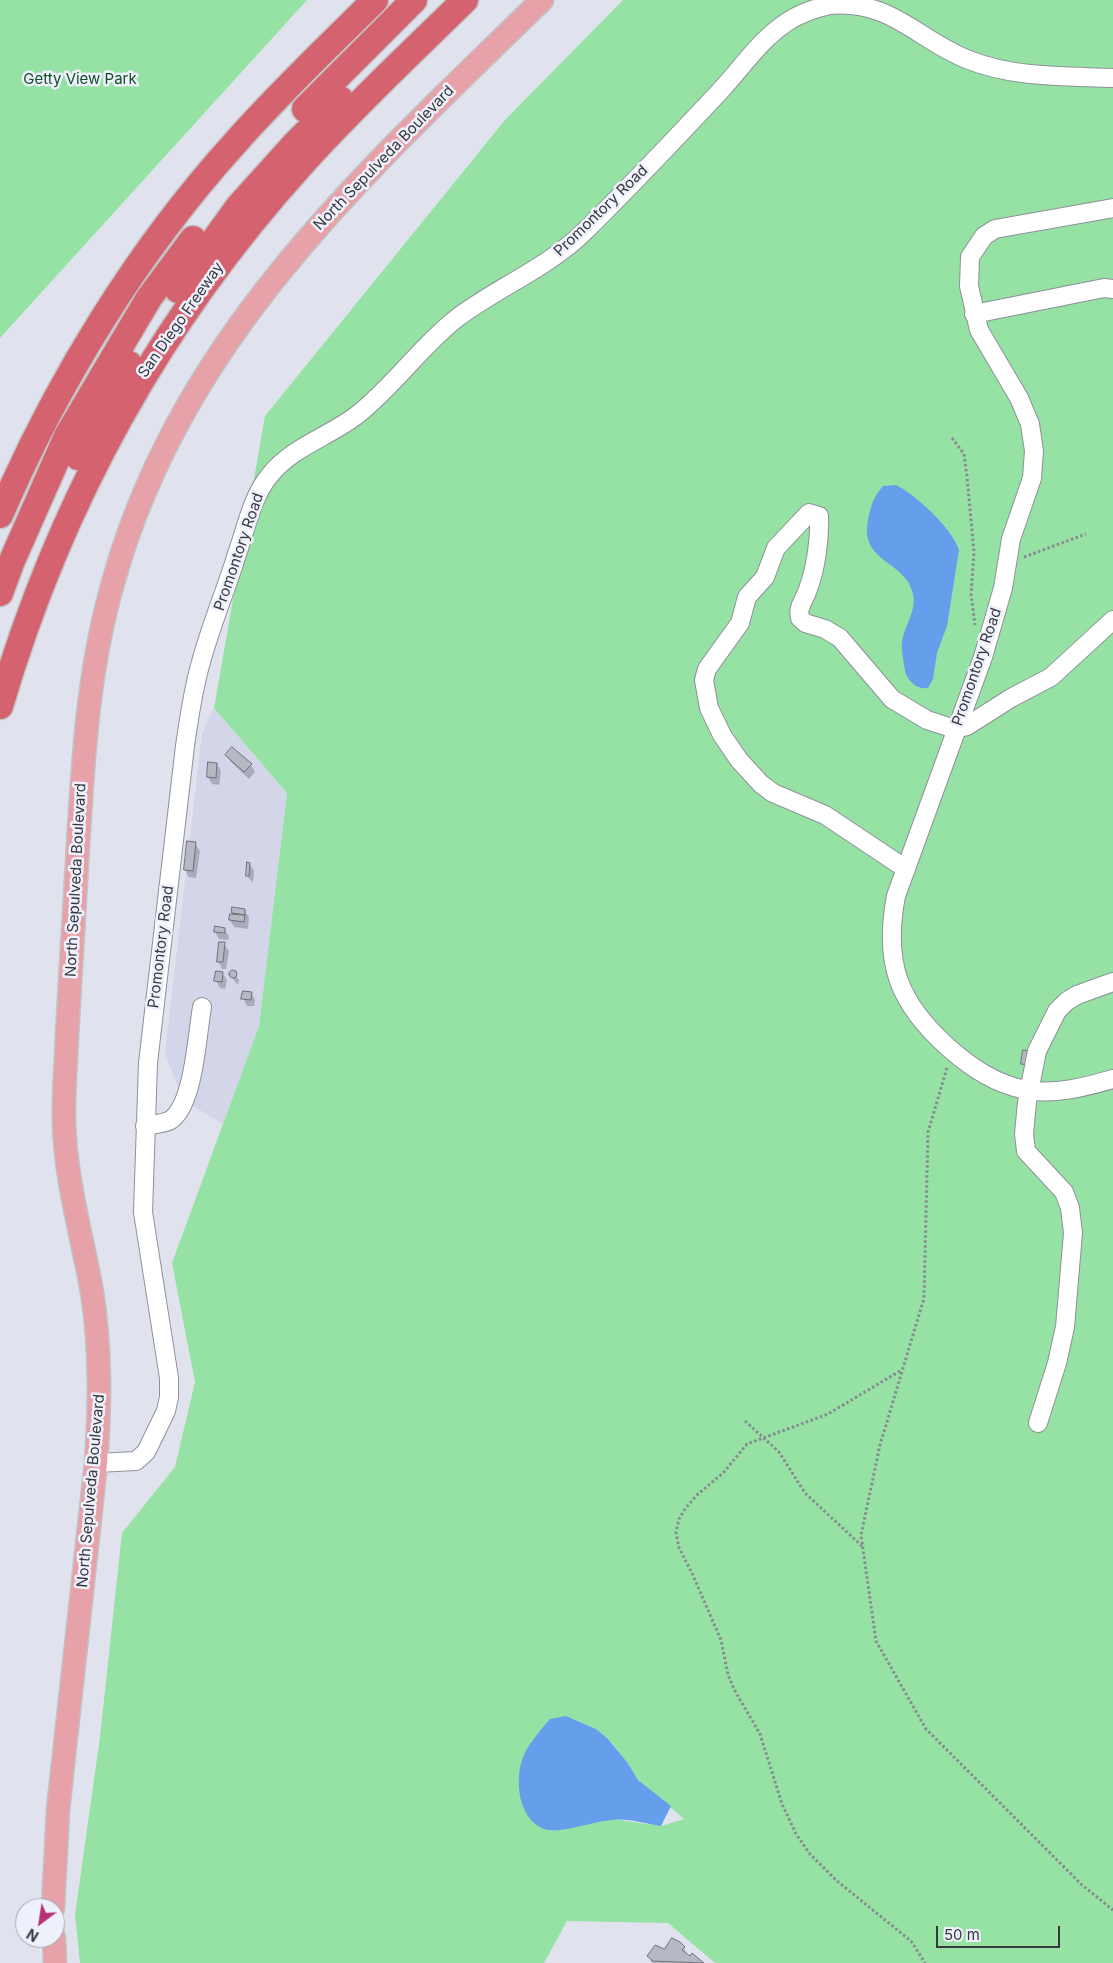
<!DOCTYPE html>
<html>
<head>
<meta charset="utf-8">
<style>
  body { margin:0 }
  #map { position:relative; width:1113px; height:1963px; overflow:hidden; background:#e0e3ee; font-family:Inter,sans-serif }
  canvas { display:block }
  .north { position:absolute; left:15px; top:1898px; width:50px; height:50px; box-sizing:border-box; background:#eef0fc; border:1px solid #a5a6b0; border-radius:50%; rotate:211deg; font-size:14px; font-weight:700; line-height:20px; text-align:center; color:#37383d }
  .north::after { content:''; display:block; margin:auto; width:18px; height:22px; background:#b63175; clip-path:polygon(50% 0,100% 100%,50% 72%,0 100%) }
  .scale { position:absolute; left:936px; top:1926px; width:124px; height:22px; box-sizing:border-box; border:2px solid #37383d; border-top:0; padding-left:6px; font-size:15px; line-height:18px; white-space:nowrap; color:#37383d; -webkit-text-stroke:4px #eef0fc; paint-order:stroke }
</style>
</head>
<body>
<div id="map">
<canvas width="1113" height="1963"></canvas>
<div class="north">N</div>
<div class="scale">50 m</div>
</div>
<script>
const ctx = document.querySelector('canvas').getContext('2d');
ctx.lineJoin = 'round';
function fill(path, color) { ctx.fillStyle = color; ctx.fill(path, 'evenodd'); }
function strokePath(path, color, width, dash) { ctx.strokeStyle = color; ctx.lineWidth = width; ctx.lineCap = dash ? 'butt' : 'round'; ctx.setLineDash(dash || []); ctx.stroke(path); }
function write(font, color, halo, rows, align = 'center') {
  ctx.font = font + ' Inter,sans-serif'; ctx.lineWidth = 5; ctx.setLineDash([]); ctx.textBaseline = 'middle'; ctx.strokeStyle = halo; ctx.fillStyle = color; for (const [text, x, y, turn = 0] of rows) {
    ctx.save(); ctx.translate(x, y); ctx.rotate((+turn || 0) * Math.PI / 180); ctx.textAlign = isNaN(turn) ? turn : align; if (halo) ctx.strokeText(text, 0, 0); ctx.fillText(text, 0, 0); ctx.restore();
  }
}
fill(new Path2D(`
  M214,708L287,793L259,1026L223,1124L183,1100L165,1053L202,733Z`), '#d3d6e9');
fill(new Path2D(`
  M0,0H307L0,338Z
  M623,0H1113V1963H715L668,1923L567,1921L544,1963H80L75,1915L100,1737L122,1533L175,1467L195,1382L172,1263L259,1026L287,793L214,708L265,416L505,120ZM566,1716L596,1729L607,1738L627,1762L638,1780L684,1819L661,1826L613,1819L551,1831Z`), '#95e2a4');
fill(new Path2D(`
  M896,485C916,495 952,528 959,550L947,626L937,653L933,679L928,688C921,689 916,687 911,682C906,676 905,672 904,665C903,657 901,650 902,642C904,626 917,611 913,594C906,560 859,563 868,520C871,505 873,498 883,486Z
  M566,1716L596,1729L607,1738L627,1762L638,1780L671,1806L661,1826C646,1824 627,1818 612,1820C596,1821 561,1833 548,1830C520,1824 514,1784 522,1760C527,1745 540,1731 550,1719Z`), '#659fec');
fill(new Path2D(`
  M226,755L251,765L255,772L249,779L231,762Z
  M217,764L221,771L219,785L212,784L208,777Z
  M195,844L200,851L196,878L189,877L185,870Z
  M250,864L254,871L253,883L247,876Z
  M233,909L244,910L249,917L248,929L234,927L230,920Z
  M224,929L229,936L228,940L219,939L215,932Z
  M224,944L229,951L226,969H222L218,961Z
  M233,972L239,980L238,985L230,975Z
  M222,973L227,980L225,989L220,988L216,981Z
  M251,993L255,1000L254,1006H247L243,998Z
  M684,1948L688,1956L690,1958L692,1955L702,1963H653L649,1956Z`), '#0003');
const building = new Path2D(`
  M232,747L252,764L244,772L225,755Z
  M208,762L217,763L216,778L207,777Z
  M187,841L196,842L193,871L184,870Z
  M247,862L250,863L249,876H246Z
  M232,907L245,909V915L232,913Z
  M230,914L245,915L244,922L229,920Z
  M215,926L225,928V933L214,932Z
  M219,942H225L223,962H217Z
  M229 974a4 4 0 1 1 8 0a4 4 0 1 1-8 0Z
  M216,971L223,972L222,982L214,981Z
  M243,991L252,992L251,1000L241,999Z
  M1023,1050L1032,1052L1030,1065L1021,1064Z
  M672,1938L680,1942L685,1947L682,1950L690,1956L692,1953L704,1963L651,1961L652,1960L647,1956L655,1945L664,1949Z`);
fill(building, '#b6b8c3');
strokePath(building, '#6f707b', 1);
const minor = new Path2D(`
  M1113,208L995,229L984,236L970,257L969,286L979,330L1019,398L1030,424L1034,451L1032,478L1011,539L1003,588L983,657L896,896C883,964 899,1004 950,1049C973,1069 996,1084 1026,1090C1055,1095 1085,1087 1113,1079
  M974,314L1104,288L1113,289
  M906,869L825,815L773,793L761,784L739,760L722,735L709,708L704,680L707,669L740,623L747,597L765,577L776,548L809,513L819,516C820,538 816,568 808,589C805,600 797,606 800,618L805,623L825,629L840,638L892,699L927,720L955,729L967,726L1011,698L1051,677L1113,620
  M145,1126C153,1124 166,1124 172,1119C194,1102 197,1035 202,1007
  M1038,1423L1057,1363L1065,1327L1073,1233L1070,1208L1064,1192L1026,1151L1024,1134L1027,1102L1037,1051L1057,1011L1067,1001L1077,995L1113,982
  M96,1463L136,1461L146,1452L166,1411L169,1397V1378L143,1212L148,1063L185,746C189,718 193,689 201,662C211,625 226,590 237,554C246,529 252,496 270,475C292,447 330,436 357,415C394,386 420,347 457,318C498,287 547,268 584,232C631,186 677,137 722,89C743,66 761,39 787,22C799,14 816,8 830,5C893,0 917,40 969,60C1014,78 1065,76 1113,78`);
const major = new Path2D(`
  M53,1908L58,1810L96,1463C100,1405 101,1350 92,1292C82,1236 66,1182 64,1124C63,1094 66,1064 67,1035C70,983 73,932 76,880C82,783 85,684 111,590C178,339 364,174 542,0
  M54,1938L55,1963`);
const highway = new Path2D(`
  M305,109L414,0
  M178,290L239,206L294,145L340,99
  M78,457L101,409L129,364
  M0,515C57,382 138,250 235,143C279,93 328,47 375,0
  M0,593L11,563L67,436L149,298L193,239
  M0,706C60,502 158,323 301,165C353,107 410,54 465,0`);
strokePath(minor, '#8e909a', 20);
strokePath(major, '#c3c3c5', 25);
strokePath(highway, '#c3c3c5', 29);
strokePath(new Path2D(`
  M952,438L964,454L967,477L974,552L971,594L975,625
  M1024,557L1086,534
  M947,1068L928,1132L924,1298L880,1445L861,1535L876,1641L926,1729L1082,1885L1113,1910
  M900,1371L828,1414L747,1444L723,1473L697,1495L685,1509L679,1519L676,1532L679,1548L692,1573L721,1640L728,1675L735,1691L760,1734L782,1804L796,1834L810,1854L837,1881L911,1941L925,1963
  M745,1421L779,1452L805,1493L862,1546`), '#888a92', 3, [2.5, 2.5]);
strokePath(minor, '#fff', 18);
strokePath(major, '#e6a1a9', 22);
strokePath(highway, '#d5636f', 26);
write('15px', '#105025', '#eef0fc', [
  ["Getty View Park",80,79]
]);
write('15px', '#37383d', '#eef0fc', [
  ["North Sepulveda Boulevard",384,158,-46],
  ["Promontory Road",601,211,-44],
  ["San Diego Freeway",181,320,-55],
  ["Promontory Road",239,552,-71],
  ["Promontory Road",977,667,-71],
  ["North Sepulveda Boulevard",76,880,-87],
  ["Promontory Road",161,947,-83],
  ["North Sepulveda Boulevard",91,1491,-85]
]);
</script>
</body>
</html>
